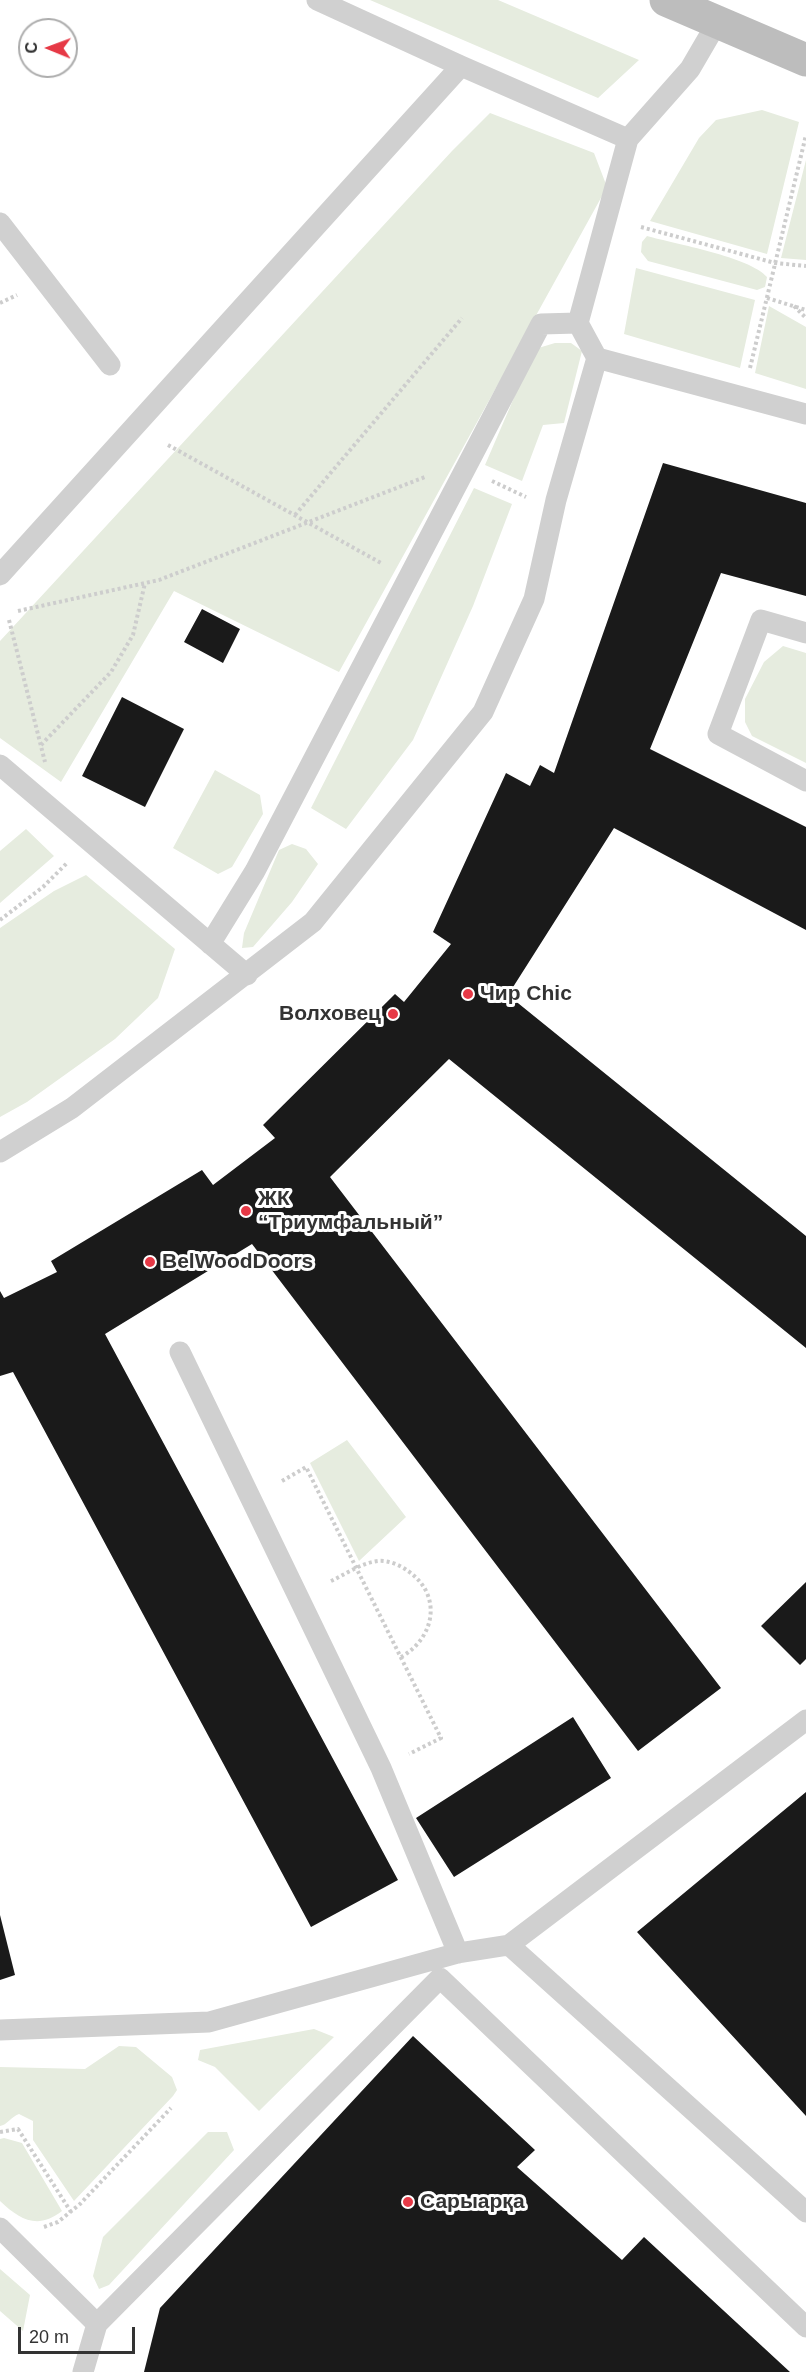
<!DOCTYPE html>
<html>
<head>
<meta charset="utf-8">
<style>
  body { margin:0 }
  #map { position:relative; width:806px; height:2372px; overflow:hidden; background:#fff; font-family:Arial,sans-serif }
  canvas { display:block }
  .north { position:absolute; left:18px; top:18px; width:60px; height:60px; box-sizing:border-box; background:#fff; border:2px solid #adadad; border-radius:50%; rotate:271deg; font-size:16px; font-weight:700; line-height:24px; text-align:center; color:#333 }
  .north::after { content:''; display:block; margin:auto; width:21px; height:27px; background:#e63946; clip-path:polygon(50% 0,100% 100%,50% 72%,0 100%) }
  .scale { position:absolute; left:18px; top:2327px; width:117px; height:27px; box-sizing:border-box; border:3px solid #333; border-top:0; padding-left:8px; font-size:18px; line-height:21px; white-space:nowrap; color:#333; -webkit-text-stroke:4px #fff; paint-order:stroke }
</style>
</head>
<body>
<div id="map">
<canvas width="806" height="2372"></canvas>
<div class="north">С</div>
<div class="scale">20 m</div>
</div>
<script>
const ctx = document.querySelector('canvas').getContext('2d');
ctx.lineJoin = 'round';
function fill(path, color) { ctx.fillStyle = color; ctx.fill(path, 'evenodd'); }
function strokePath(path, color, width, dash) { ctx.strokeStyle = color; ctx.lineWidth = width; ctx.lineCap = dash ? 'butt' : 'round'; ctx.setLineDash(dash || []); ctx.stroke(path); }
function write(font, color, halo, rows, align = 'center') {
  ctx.font = font + ' Arial,sans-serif'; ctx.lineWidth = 6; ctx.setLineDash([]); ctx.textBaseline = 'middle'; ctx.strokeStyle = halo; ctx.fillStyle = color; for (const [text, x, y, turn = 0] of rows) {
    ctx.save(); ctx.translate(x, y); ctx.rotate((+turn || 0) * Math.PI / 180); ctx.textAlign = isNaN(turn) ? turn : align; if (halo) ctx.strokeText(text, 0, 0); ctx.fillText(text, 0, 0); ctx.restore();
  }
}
fill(new Path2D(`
  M370,0H498L639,60L598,98Z
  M762,110L799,122L767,254L650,221L699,138L716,120Z
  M490,113L594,153L607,187L339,672L174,591L61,782L0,738V641L452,151Z
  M806,160V260L781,258Z
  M647,236C675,244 750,257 767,277L765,287L757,290L648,261L641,252L642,242Z
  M636,268L755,300L740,368L624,334Z
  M769,306L806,327V389L755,373Z
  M555,343H571L582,351L564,423L543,425L522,481L485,465L535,349Z
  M474,488L512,504L473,606L413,740L346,829L311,808Z
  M783,646L806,653V763L752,736L745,722V699L764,662Z
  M215,770L260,795L263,814L232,867L218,874L173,848Z
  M26,829L54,856L0,903V851Z
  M292,844L306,849L318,864L292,902L253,947L242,948L244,933L279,850Z
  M86,875L175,949L158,998L115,1039L27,1102L0,1117V928L54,891Z
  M347,1440L406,1517L359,1561L310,1463Z
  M314,2029L334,2037L259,2111L215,2067L198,2060L200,2050Z
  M119,2046L136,2047L172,2077L177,2090L173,2096L74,2201L33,2140V2121L19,2114C11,2117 7,2125 0,2126V2067L85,2069Z
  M208,2132H227L234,2150L109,2285L99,2289L93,2276L103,2237Z
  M4,2138L22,2143L62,2211C38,2230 20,2220 0,2201V2139Z
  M0,2269L30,2295L23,2331L0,2311Z`), '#e6ecdf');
fill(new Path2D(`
  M663,463L806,503V596L721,573L650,749L806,827V930L614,828L508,995L806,1236V1348L449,1059L330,1177L721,1688L638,1751L252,1244L105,1334L398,1880L311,1927L13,1372L0,1376V1291L4,1298L57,1272L51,1261L202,1170L213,1185L275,1138L263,1125L395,994L404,1002L451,944L433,932L506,773L530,786L540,765L554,773Z
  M202,609L240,629L223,663L184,642Z
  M122,697L184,729L145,807L82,776Z
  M806,1582V1659L800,1665L761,1626Z
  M573,1717L611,1778L454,1877L416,1818Z
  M806,1792V2116L637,1932Z
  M0,1915L15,1975L0,1980Z
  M413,2036L535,2150L517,2167L622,2260L644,2237L790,2372H144L160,2308Z`), '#1a1a1a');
strokePath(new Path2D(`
  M641,227L775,263L806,266
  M767,298L806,310
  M0,303L17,295
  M794,306L806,318
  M750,368L806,135
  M168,445L381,563
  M492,481L526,497
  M295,515L462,318
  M18,611L159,580L425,477
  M9,620L45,762
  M41,745L111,672L133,635L145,583
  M0,920L43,887L67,863
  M282,1481L306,1467L441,1738L409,1754
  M331,1581C346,1574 361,1563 378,1561C388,1560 400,1565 408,1571C443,1595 435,1638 401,1657
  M0,2132L18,2129L71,2212
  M44,2227L58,2222L80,2204L171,2108`), '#cdcdcd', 4, [3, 3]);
strokePath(new Path2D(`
  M317,0L461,66L628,139L690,69L718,21
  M0,223L110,365
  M597,358L806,414
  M0,575L461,66
  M806,633L761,620L718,734L806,781
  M0,765L247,975
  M210,944L255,871L541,324L578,323
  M0,1152L72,1108L313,922L483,712L534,599L556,500L597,358L578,323L628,139
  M180,1352L381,1768L458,1953
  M509,1945L806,2212
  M0,2030L209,2022L458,1953L509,1945L806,1720
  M0,2228L97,2324
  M83,2372L97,2324L440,1978L806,2327`), '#d0d0d0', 21);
strokePath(new Path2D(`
  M666,0L806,60`), '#bdbdbd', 33);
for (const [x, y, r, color] of [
  [468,994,6,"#e63946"],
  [393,1014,6,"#e63946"],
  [246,1211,6,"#e63946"],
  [150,1262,6,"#e63946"],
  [408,2202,6,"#e63946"]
]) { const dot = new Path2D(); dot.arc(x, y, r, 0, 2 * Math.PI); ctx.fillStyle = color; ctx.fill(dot); strokePath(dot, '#fff', 2); }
write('bold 21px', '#333', '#fff', [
  ["Чир Chic",480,994],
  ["Волховец",381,1014,"right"],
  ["ЖК",258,1199],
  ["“Триумфальный”",258,1223],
  ["BelWoodDoors",162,1262],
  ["Сарыарқа",420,2202]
], 'left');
</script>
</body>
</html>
